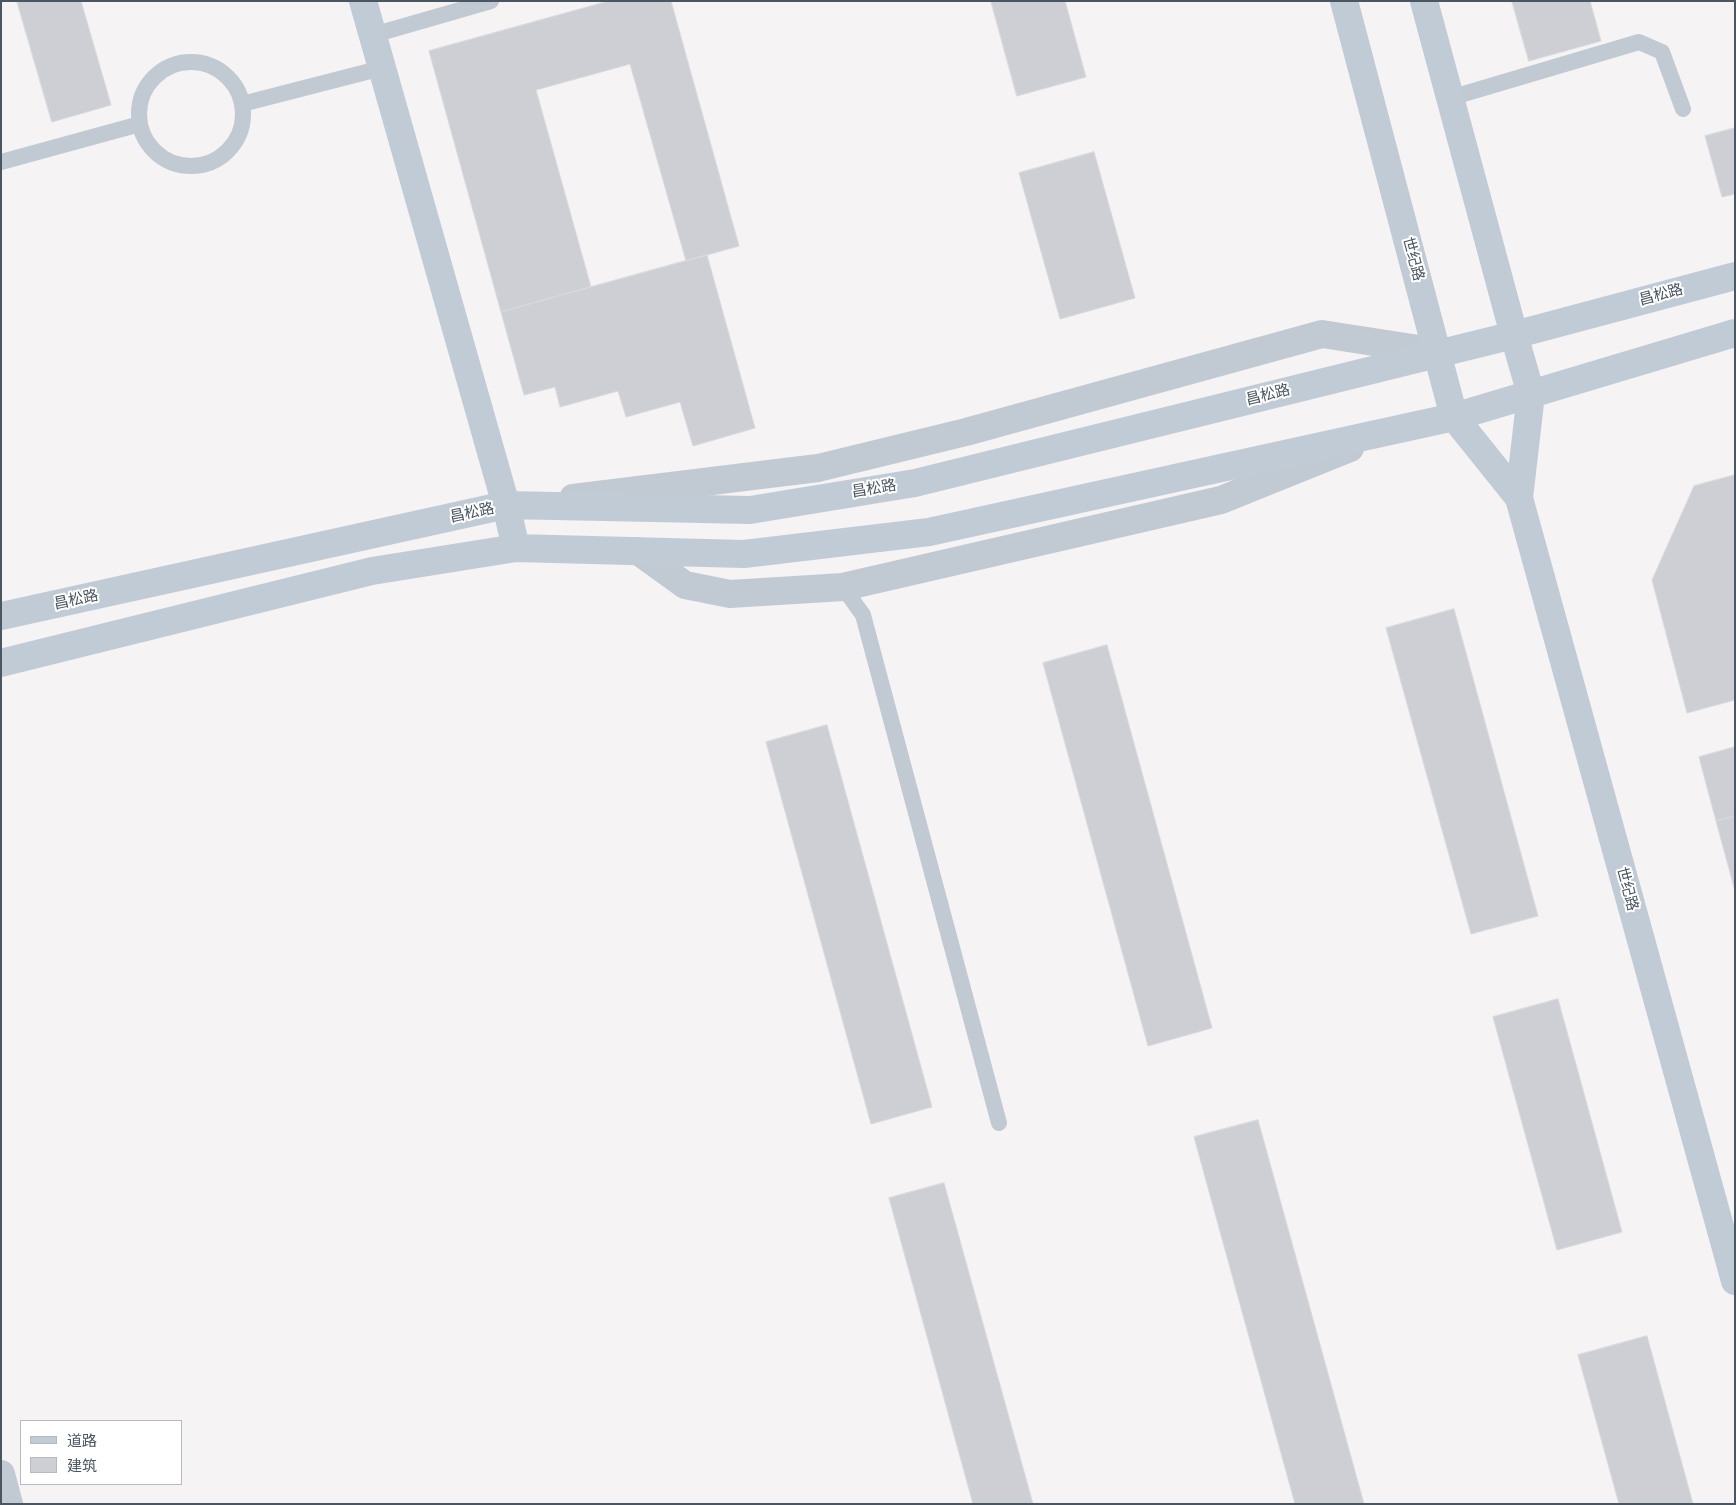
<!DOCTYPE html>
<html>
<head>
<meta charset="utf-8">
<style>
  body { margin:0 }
  #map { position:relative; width:1736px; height:1505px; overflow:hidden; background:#f5f3f3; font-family:Rubik,"Noto Sans SC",sans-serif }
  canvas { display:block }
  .frame { position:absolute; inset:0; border:2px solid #4a5661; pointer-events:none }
  .legend { position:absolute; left:20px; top:1420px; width:162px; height:65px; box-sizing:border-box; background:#fff; border:1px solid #b7bbc0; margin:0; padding:6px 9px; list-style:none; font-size:15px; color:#4a5661 }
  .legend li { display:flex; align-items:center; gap:10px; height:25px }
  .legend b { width:25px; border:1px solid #b7bbc0 }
</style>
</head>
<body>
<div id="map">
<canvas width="1736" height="1505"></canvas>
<div class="frame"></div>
<ul class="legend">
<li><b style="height:6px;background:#c1cbd6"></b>道路</li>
<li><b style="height:14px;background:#cdcfd5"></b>建筑</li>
</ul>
</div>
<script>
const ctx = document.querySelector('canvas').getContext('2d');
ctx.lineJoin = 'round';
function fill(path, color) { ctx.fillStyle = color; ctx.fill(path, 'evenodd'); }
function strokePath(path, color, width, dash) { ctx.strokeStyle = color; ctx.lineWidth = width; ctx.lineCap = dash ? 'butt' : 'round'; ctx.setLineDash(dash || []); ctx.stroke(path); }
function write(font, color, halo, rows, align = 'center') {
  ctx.font = font + ' Rubik,"Noto Sans SC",sans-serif'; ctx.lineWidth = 4; ctx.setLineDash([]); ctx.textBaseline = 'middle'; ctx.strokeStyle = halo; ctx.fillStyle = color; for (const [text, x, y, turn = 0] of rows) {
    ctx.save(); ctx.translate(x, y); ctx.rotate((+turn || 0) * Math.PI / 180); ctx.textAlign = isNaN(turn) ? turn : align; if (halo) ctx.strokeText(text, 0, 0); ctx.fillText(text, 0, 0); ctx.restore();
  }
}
const building = new Path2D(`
  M17,1H81L111,105L52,122Z
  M609,1H671L739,246L686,261L630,64L536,90L591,287L501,312L429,51Z
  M991,1H1065L1086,77L1017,96Z
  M1512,1H1590L1601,41L1529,61Z
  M1735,128V194L1722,197L1705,136Z
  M1094,152L1135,298L1060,319L1019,173Z
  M707,255L755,428L693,446L680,402L626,417L618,391L560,407L555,387L524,395L501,312Z
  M1735,475V700L1687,713L1652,580L1694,486Z
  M1454,609L1538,916L1471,934L1386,628Z
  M1107,645L1212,1028L1148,1046L1043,663Z
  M827,725L932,1107L871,1124L766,742Z
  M1735,747V816L1716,821L1699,757Z
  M1735,816V891L1716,821Z
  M1558,999L1622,1232L1557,1250L1493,1017Z
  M1258,1120L1364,1504H1295L1194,1137Z
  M944,1183L1033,1504H973L889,1198Z
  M1647,1336L1693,1504H1619L1578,1355Z`);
fill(building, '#cdcfd5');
strokePath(building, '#d7d9de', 1);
strokePath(new Path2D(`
  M373,35L491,1
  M139 114a52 52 0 1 1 104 0a52 52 0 1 1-104 0Z
  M1450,98L1639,42L1662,52L1683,109
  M242,104L382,68
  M1,162L140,124
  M843,587L863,615L999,1123`), '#c1cad2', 16);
strokePath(new Path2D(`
  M573,498L818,468L966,432L1322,334L1438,352
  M638,551L685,585L730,594L843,587L1221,500L1350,448
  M1,1474L9,1504`), '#c1cad2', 28);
strokePath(new Path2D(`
  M363,1L506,505L516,548
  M1344,1L1454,417L1519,498
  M1424,1L1514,335L1531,394L1519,498L1735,1281
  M1,616L506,505L750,510L915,483L1514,335L1735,276
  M1,663L372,571L516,548L744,554L929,532L1454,417L1735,333`), '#c1cbd6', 28);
write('15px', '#4a5661', '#fff', [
  ["世纪路",1413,259,75],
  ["昌松路",1661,295,-15],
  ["昌松路",1268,395,-14],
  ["昌松路",874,489,-9],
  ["昌松路",472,513,-12],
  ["昌松路",76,600,-12],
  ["世纪路",1627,889,75]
]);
</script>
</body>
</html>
